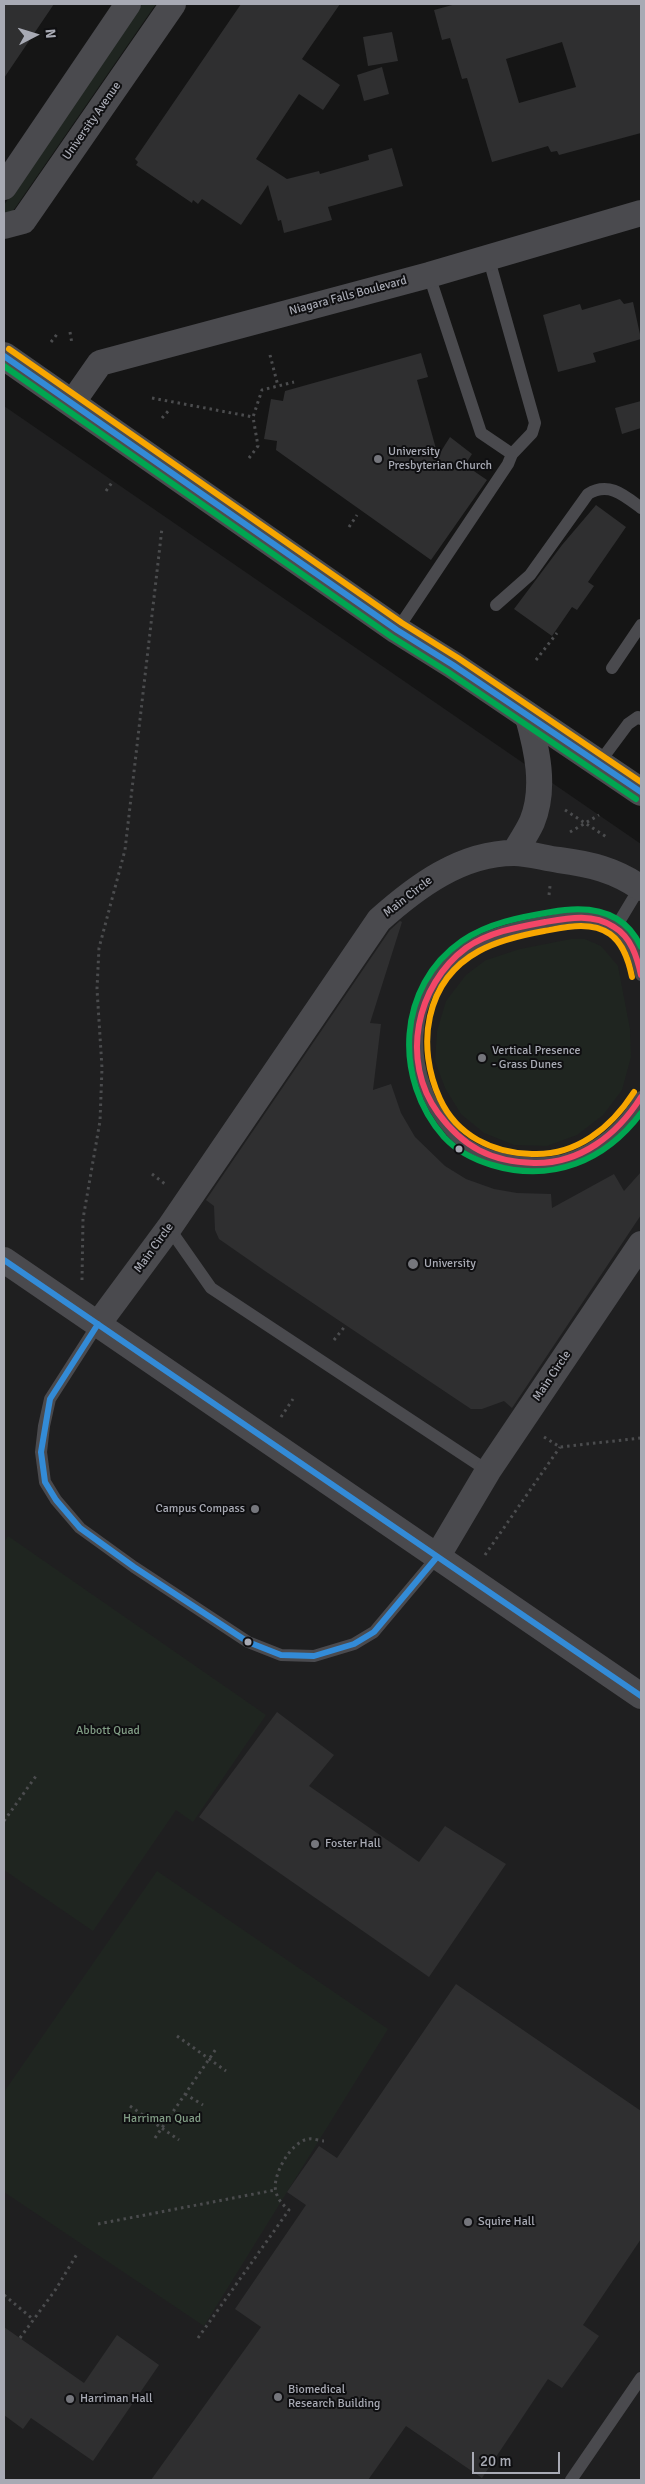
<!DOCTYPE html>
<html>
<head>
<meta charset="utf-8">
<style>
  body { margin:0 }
  #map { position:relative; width:645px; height:2484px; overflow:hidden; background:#151515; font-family:Signika,sans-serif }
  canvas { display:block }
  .frame { position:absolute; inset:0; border:5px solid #a8aab4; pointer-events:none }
  .north { position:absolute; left:10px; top:10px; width:50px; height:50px; -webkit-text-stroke:4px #0f0f11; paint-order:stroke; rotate:85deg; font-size:14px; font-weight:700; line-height:20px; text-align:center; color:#a8aab4 }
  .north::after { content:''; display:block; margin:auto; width:18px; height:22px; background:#a8aab4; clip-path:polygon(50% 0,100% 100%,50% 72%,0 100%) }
  .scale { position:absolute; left:472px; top:2452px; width:88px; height:22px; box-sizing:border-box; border:2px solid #a8aab4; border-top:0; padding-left:6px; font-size:15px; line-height:18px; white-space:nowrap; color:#a8aab4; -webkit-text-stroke:4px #0f0f11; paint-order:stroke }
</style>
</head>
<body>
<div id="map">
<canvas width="645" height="2484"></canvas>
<div class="frame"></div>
<div class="north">N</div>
<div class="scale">20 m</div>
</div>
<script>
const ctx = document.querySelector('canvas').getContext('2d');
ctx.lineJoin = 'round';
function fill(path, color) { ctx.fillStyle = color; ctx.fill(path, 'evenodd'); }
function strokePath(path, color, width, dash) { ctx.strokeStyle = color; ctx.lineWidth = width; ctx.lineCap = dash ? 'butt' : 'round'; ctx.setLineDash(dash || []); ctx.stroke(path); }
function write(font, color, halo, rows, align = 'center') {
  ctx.font = font + ' Signika,sans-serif'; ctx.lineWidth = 4; ctx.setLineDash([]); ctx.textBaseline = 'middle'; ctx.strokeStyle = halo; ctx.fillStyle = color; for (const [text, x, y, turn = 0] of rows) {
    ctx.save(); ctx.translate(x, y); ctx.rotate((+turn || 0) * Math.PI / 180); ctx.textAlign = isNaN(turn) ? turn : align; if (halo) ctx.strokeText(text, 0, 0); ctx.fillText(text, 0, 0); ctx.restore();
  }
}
fill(new Path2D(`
  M4,406L641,844V2480H4Z`), '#1f1f20');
fill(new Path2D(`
  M142,4H156L13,211L5,214L4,205Z
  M571,939H585L601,946L618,966L630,1029L631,1057L622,1090L603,1115L577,1135L547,1146L514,1145L484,1133L461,1114L445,1088L435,1061L437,1031L446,1001L466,975L486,960L520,949Z
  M8,1536L266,1715L193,1822L176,1810L93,1931L4,1870V1542Z
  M157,1871L388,2029L204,2326L4,2192V2092Z`), '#1f2520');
fill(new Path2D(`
  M4,4H54L4,78Z
  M241,4H340L302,59L340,85L323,110L299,94L256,159L287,179L319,171L320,174L369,160L368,155L392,148L403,186L328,207L332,220L284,233L281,220L278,221L268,185L241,225L202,199L198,204L193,200L192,203L136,165L138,162L135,159Z
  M456,4H641V133L559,155L557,151L551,152L548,146L492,162L467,78L462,79L450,38L442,40L434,10ZM562,42L576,87L519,103L506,59Z
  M392,32L398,61L368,66L363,37Z
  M382,67L389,94L364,101L357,75Z
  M620,299L624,304L633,302L641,339L593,353L596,362L558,372L543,315L580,304L582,310Z
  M421,353L428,377L417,380L438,456L450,437L472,454L465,465L487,480L431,560L276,450L277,441L264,439L271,399L283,401L285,391Z
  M641,401V428L622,434L615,408Z
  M596,505L626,527L588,582L594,586L577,610L572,607L552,636L514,609L562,545Z
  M400,921L402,922L370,1023L381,1024L373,1090L391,1084L401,1113L415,1137L445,1166L466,1179L494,1189L517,1193L551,1194L552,1208L614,1174L624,1191L641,1172V1215L512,1408L504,1401L482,1409H471L265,1271L219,1239L215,1230L214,1206L206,1200L390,930Z
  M277,1712L334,1755L309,1786L419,1862L445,1826L506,1864L429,1977L199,1817Z
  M456,1984L641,2111V2239L583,2325L599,2336L562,2388L548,2379L482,2478L406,2426L368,2480H151L261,2327L235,2309L306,2205L287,2192L319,2146L337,2158Z
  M4,2327L84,2383L117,2335L159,2365L93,2461L31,2418L23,2429L4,2415Z`), '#2f2f30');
strokePath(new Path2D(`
  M70,332L72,344
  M51,342L58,333
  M270,355L278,386
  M152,398L253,417
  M162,418L170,409
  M249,458L258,446L253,417L262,390L294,382
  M106,491L113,481
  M349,527L357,515
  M536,660L557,633
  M565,810L608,838
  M570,832L599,815
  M549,895L550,886
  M152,1174L165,1184
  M82,1280L83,1219L100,1121L102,1068L97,989L99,948L125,850L162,528
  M334,1340L346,1325
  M281,1417L293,1399
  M544,1437L560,1447L641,1438
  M485,1555L560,1447
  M4,1821L36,1776
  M177,2036L226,2071
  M185,2094L203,2105
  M130,2106L179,2140
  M155,2138L216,2049
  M98,2224L275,2190
  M4,2295L34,2320
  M20,2338L56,2289L77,2254
  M198,2338L289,2210C283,2205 278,2200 276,2192C271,2176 292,2140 309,2139C313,2138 320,2141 324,2141`), '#4b4c4e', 3, [2.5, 4]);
strokePath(new Path2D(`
  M488,256L535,423L532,433L512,454
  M496,605L530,575L588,494C609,481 625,496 641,508
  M397,630L508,464L512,454L481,433L429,275
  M612,668L641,625
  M599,763L628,724L638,717L641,719
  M616,927L640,887
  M641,975C637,957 631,938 615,927C594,913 569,917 545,922C518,927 490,933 467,948C403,990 404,1078 451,1131C476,1159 528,1169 564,1160C597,1150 624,1127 641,1097
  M169,1228L211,1288L488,1471
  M98,1324L50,1399L44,1426L41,1452L45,1482L56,1500L80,1528L134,1567L248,1642L281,1655L314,1656L354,1644L374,1632L437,1557
  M571,2480L641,2378`), '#4a4a4e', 12);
strokePath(new Path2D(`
  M4,187L128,4
  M4,226L23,221L173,4
  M72,403L100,363L429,275L641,213
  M514,853C520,843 527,833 532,822C546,788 537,749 527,714
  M4,1260L641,1696
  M98,1324L169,1228L379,920C416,887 461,853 514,853C528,853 544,858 559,860C590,864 615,870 641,888
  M437,1557L488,1471L641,1244`), '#4a4a4e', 26);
strokePath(new Path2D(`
  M4,356L397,630L453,665L641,792`), '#4c4c4f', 28);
strokePath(new Path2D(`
  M4,356L397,630L453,665L641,792
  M4,1260L641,1696
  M98,1324L50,1399L41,1452L45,1482L56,1500L80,1528L134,1567L248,1642L281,1655L314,1656L354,1644L374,1632L437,1557`), '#338bd7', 6);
strokePath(new Path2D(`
  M4,366L392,637L448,672L636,799
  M641,947C624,910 588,905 551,912C521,917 488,923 462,941C397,986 393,1079 444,1137C457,1151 475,1160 492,1165C552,1183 605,1161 641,1113`), '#00a651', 6);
strokePath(new Path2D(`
  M9,349L402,623L458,658L641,782
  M632,977C629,962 624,944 610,934C591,921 566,927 544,931C522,935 499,940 479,951C424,981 416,1047 440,1099C457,1136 493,1153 532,1154C576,1156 611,1128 634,1092`), '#f7a600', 6);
strokePath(new Path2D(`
  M641,975C637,957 631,937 614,927C593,913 568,918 545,922C518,927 489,932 466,948C416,985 400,1061 438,1113C463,1147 491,1162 534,1163C580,1164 617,1135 641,1097`), '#f34667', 6);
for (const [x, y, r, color] of [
  [378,459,5,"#75767c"],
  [482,1058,5,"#75767c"],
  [459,1149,4.5,"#a8aab4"],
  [413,1264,6,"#75767c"],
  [255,1509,5,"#75767c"],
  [248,1642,4.5,"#a8aab4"],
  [315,1844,5,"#75767c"],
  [468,2222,5,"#75767c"],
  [278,2397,5,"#75767c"],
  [70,2399,5,"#75767c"]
]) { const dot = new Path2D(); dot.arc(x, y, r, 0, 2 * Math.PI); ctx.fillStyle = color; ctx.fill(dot); strokePath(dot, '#0f0f11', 2); }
write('12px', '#a8aab4', '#0f0f11', [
  ["University Avenue",92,121,-55],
  ["Niagara Falls Boulevard",348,296,-15],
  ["Main Circle",408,897,-38],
  ["Main Circle",154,1248,-54],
  ["Main Circle",552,1376,-56]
]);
write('12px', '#a8aab4', '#0f0f11', [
  ["University",388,452],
  ["Presbyterian Church",388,466],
  ["Vertical Presence",492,1051],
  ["- Grass Dunes",492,1065],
  ["University",424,1264],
  ["Campus Compass",245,1509,"right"],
  ["Foster Hall",325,1844],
  ["Squire Hall",478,2222],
  ["Biomedical",288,2390],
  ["Research Building",288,2404],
  ["Harriman Hall",80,2399]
], 'left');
write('12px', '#819d85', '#0f0f11', [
  ["Abbott Quad",108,1731],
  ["Harriman Quad",162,2119]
]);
</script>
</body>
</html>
